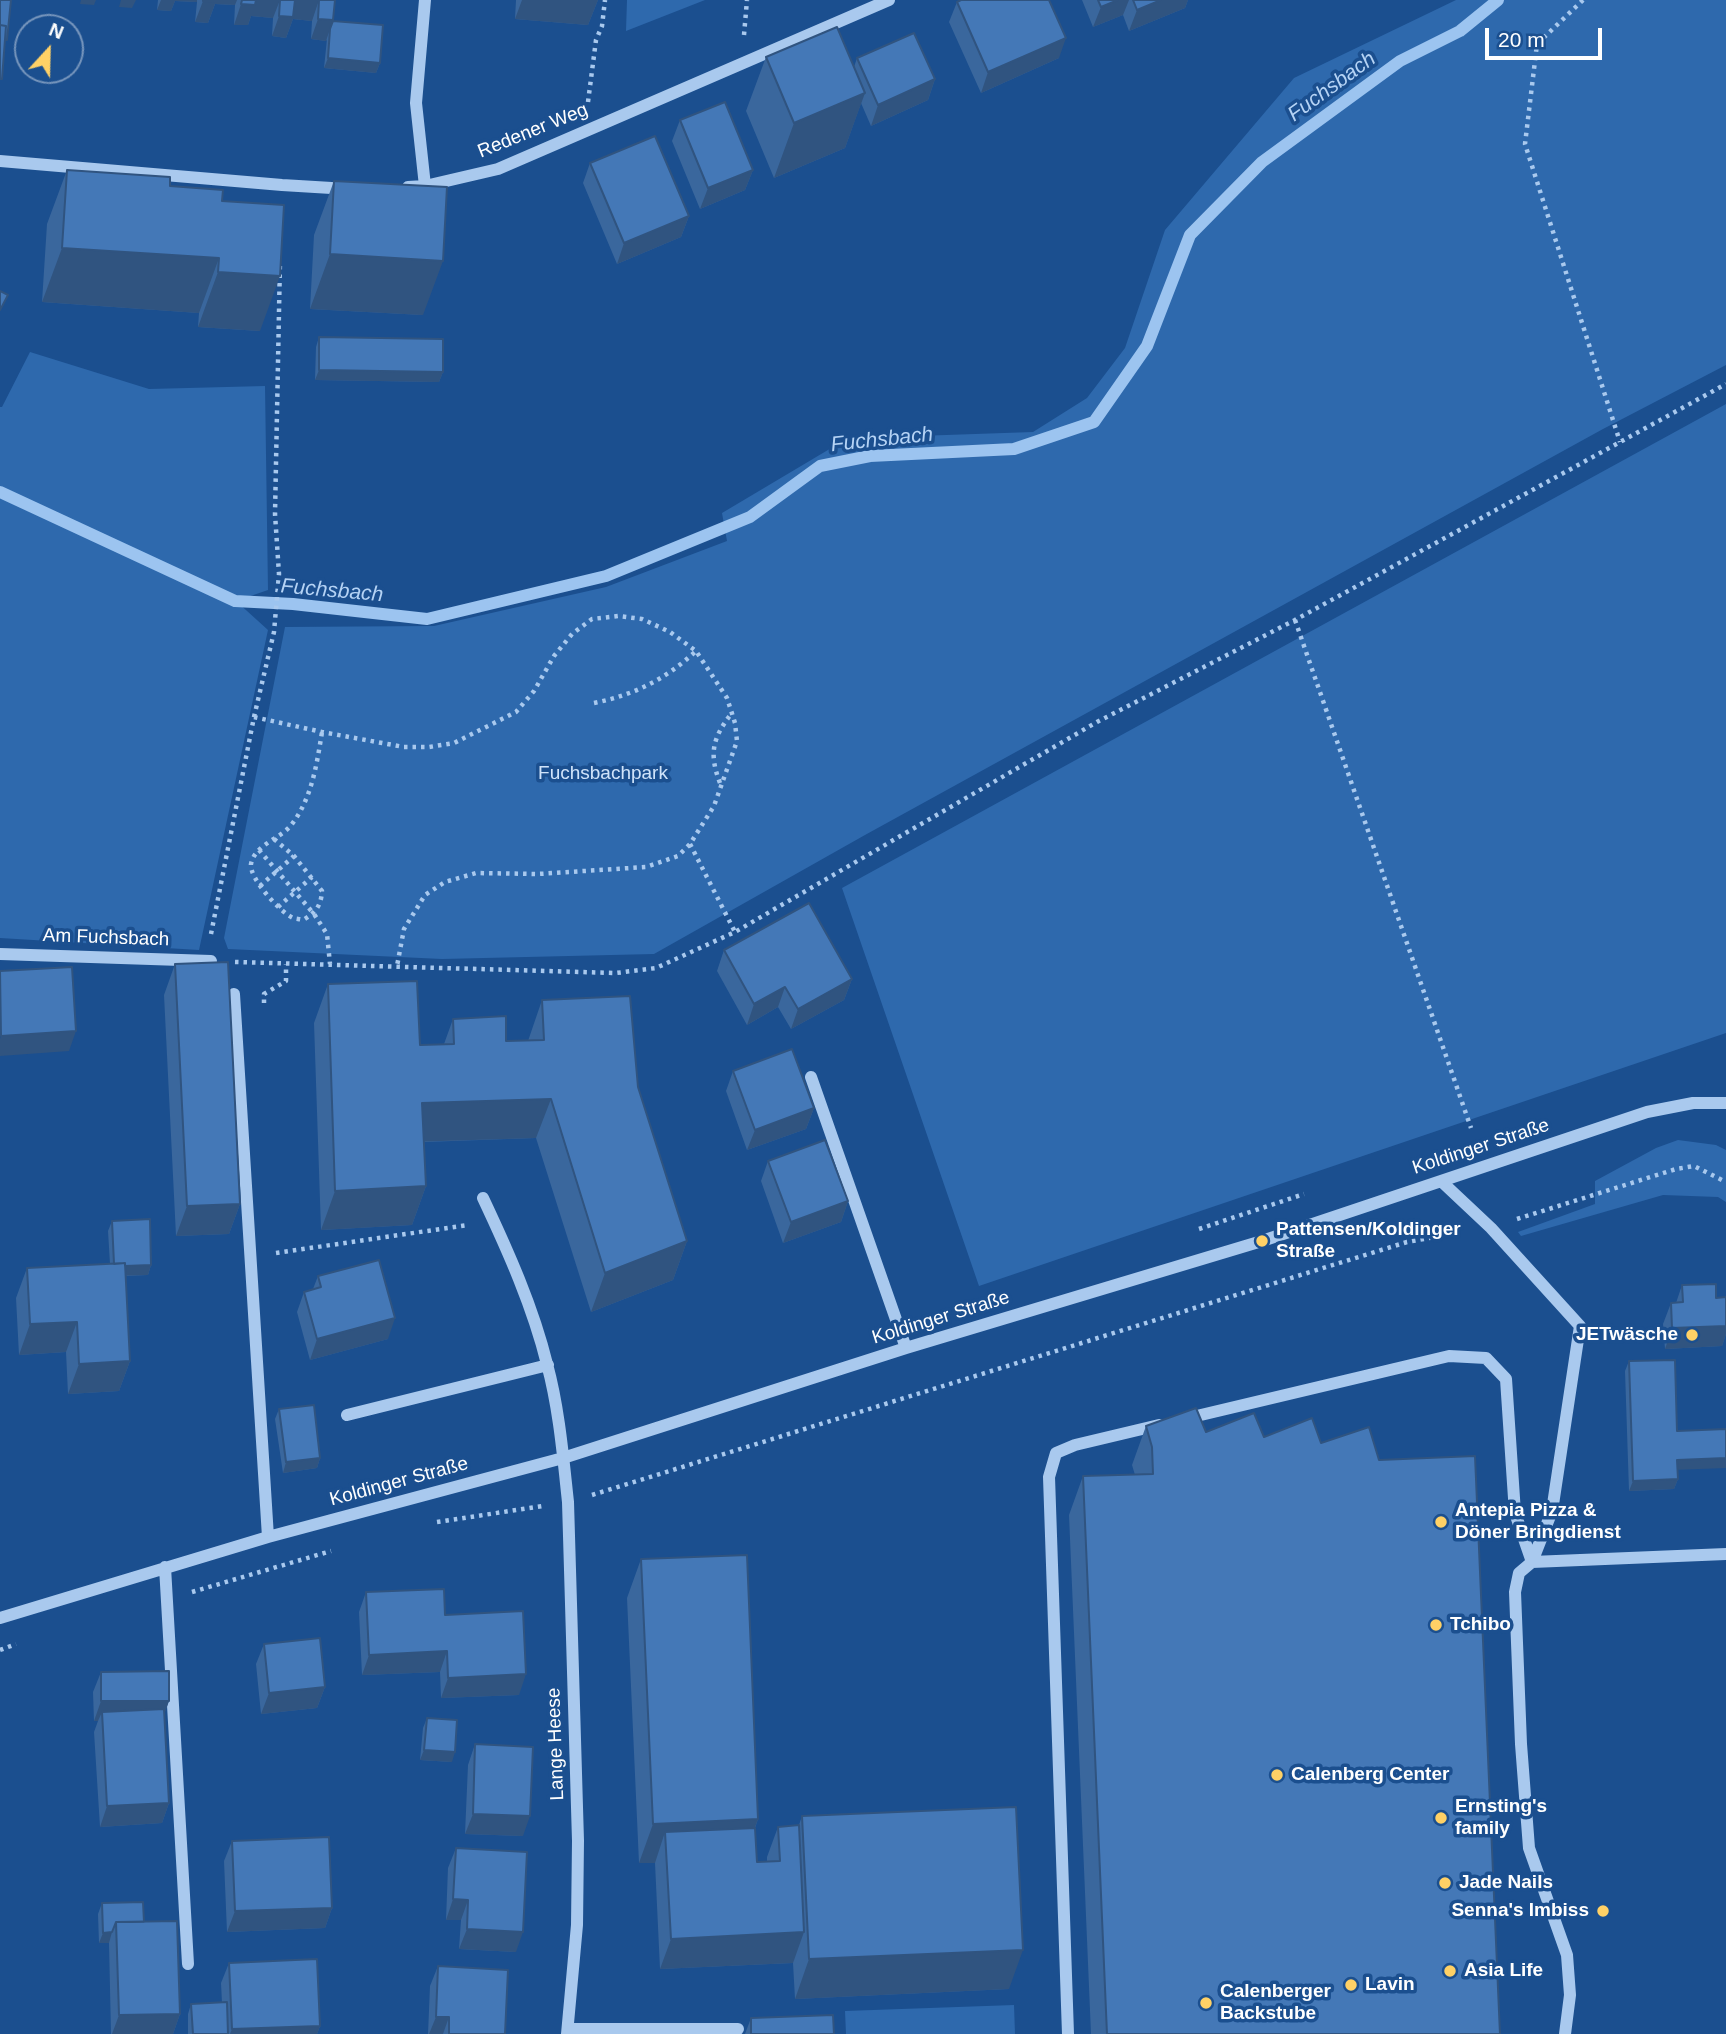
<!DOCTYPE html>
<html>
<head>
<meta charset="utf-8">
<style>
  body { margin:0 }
  #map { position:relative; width:1726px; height:2034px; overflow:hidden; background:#1b4f8f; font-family:Arial,sans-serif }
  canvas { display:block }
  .north { position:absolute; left:14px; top:14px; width:70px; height:70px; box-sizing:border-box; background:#1b4f8f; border:2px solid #7695bc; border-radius:50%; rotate:22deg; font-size:19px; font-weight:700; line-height:28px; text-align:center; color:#fff }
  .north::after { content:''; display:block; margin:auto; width:24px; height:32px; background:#ffd166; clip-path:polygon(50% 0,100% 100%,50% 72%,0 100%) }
  .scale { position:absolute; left:1485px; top:28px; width:117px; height:32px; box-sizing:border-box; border:4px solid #fff; border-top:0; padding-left:9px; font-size:21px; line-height:24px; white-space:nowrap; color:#fff; -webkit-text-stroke:5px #1b4f8f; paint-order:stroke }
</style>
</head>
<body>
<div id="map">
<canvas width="1726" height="2034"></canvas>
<div class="north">N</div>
<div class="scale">20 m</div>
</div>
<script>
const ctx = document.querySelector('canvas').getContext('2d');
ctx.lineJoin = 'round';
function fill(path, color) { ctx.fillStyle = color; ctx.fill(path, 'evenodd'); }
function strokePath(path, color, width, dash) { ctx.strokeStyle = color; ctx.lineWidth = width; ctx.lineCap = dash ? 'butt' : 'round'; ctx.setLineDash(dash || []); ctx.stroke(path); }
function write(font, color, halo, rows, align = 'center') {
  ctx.font = font + ' Arial,sans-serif'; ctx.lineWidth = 7; ctx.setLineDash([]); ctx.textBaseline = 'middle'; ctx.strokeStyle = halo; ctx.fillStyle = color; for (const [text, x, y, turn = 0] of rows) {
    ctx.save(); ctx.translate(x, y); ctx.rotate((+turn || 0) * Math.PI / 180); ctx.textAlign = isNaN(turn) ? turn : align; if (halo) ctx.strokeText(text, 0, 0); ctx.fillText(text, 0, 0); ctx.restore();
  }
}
fill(new Path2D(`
  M627,0H705L626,31Z
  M1456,0H1726V365L1603,429L865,835L654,954L442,959L228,949L224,938L285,627L434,626L606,587L727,541L722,513L838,444L917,436L1033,432L1087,398L1125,348L1165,230L1294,78Z
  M30,352L149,389L265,386L268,590L236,601L268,630L199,950L0,938V407H2Z
  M1726,404V1033L979,1286L842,888Z
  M1678,1140L1716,1145L1726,1150V1202L1718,1197L1663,1195L1521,1236L1518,1232L1595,1204V1181L1656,1148Z
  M1014,2005L1015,2034H846L845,2011Z`), '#2e69ad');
strokePath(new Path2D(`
  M0,492L235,601L293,604L427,619L606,576L750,517L820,466L870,456L1014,449L1094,422L1147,346L1190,235L1262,162L1400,61L1460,31L1498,0`), '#9cc4f0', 12);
strokePath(new Path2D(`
  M1583,0L1537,44L1525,144L1620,442
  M744,35L747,0
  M588,102L596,40L602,26L605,0
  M1295,620L1471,1128
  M594,703C634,695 666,679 696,651
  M254,717L322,732L404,747H429L454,743L516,712L534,691L554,656L572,634L592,619L618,616L642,619L670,632L696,651L727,698L735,723L737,741L714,806L690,844L678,856L646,867L538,874L476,873L445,882L425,895L404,929L397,966
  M720,783C709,754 712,739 731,714
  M274,839L294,856L322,891C321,906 316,912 303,920C300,919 296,919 293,918C280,912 249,878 251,864C255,844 281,839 292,824C312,798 317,763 322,732
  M690,844L735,932
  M259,850L314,914L327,934L330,964
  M260,886L294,856
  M278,907L312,877
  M211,934L254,717L274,632L279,574L275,514L280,261
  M235,962L616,973L656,968L735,932L1097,722L1295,620L1726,384
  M264,1003V994L286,981V964
  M1517,1219L1676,1169L1694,1166L1726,1182
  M1199,1229L1304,1194
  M276,1253L468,1225
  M592,1495L1407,1242L1458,1233
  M437,1522L543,1506
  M192,1592L331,1551
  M0,1650L16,1644`), '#a9c9ee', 4.5, [3.5, 5]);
strokePath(new Path2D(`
  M425,0L416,103L425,186
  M0,161L282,185L348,189
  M408,187L425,186L498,169L889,0
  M0,954L211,961
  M234,994L268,1537
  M811,1077L906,1348
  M1441,1181L1491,1228L1580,1326L1552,1511L1532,1562
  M483,1198C508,1251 533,1307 547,1364C559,1408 563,1456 568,1502L578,1841L577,1925L567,2034
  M347,1415L548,1365
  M1184,1419L1449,1356L1486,1358L1506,1379L1515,1513L1532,1562
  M165,1567L188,1964
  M0,1618L268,1537L563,1458L906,1348L1262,1241L1647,1112L1693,1103H1726
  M568,2029H738
  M1068,2034L1049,1477L1056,1453L1075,1445L1159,1425
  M1565,2034L1570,1995L1567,1955L1529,1848L1521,1744L1515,1592L1519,1573L1532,1562L1726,1554`), '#a9c9ee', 12);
fill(new Path2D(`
  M158,0H335L333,21L380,63L376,73L324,68L327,39L326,41L311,39L312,21L293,19L286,38L272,36L273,18L251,16L248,25H234L235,5L215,4L208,23L195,22L197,2L175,1L171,11L157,10Z
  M516,0H598L588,25L515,19Z
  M1082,0H1188L1185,8L1129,31L1123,15L1093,27Z
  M957,2L1059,58L981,93L949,22Z
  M766,57L854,67L857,58L935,79L928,100L871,126L861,103L845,148L774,178L746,111Z
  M680,120L753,170L745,190L700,209L672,141Z
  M590,163L689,216L681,237L617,264L583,183Z
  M67,170L170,186L222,201L260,331L198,327L199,313L42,302L47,224Z
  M334,181L423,315L310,309L314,235Z
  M319,337L443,372L439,382L315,380L316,347Z
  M724,950L852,979L844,1000L791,1029L778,1007L747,1025L717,971Z
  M175,964L240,1204L229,1234L176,1236L164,995Z
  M328,984L420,1045L444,1044L453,1019L506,1041H528L542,1000L638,1087L687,1241L673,1280L591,1312L536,1138L424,1142L426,1186L412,1225L321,1230L314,1023Z
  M733,1071L814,1108L806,1129L747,1150L726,1091Z
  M768,1161L848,1201L841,1222L783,1243L761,1181Z
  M112,1221L151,1265L148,1275L125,1276L130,1361L119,1391L68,1394L66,1352L19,1355L16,1298L27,1268L110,1264L108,1231Z
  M318,1276L388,1339L310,1360L297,1312L304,1292L313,1289Z
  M1682,1285L1716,1298L1726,1297V1334L1722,1346L1665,1349L1663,1324L1671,1303H1676Z
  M1629,1361L1678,1470V1479L1674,1489L1629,1491L1625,1371Z
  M279,1409L320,1458L317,1468L283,1473L275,1419Z
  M1146,1426L1206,1432L1500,2034H1091L1069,1515L1083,1476L1135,1475L1132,1465Z
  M641,1559L758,1819L755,1828L757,1862H767V1857L778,1827L799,1825L802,1816L1009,1989L795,1999L793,1963L660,1969L655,1863H639L627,1598Z
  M366,1592L445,1615L519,1695L441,1698L440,1672L362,1675L359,1612Z
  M264,1644L325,1687L317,1708L261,1714L256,1664Z
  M101,1672L169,1701L164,1714L169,1803L162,1823L100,1827L94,1732L98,1721H94L93,1692Z
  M427,1718L452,1762L420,1760L423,1728Z
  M475,1744L523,1836L465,1834L468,1765Z
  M232,1841L332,1908L325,1928L227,1932L224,1861Z
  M456,1848L516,1952L459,1949L461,1920H446L448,1868Z
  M102,1903L144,1922L180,2014L173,2034H111L109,1943H99L98,1914Z
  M229,1963L320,2026L317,2034H188V2014L191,2004L222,2003L221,1983Z
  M438,1966L505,2034H428L430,1986Z
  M751,2018L834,2034H745Z`), '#3a679d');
fill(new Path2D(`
  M81,0H96L94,5L80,4Z
  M121,0H136L132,8L119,7Z
  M161,0H197V2L175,1L171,11L157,10Z
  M211,0H237L235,5L215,4L208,23L195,22L203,1Z
  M255,0H280L273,18L251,16L248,25H234L241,4Z
  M294,0H319L312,21L293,19L286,38L272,36L279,16Z
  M522,0H598L588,25L515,19Z
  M1118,0H1129L1123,15L1093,27L1101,7Z
  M1161,0H1188L1185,8L1129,31L1137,10Z
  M318,19L333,20L326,41L311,39Z
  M1066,38L1059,58L981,93L988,72Z
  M328,58L380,63L376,73L324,68Z
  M935,79L928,100L871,126L878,105Z
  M865,93L845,148L774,178L794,123Z
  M753,170L745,190L700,209L708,188Z
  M689,216L681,237L617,264L624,243Z
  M62,248L219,258L199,313L42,302Z
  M330,254L443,261L423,315L310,309Z
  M218,272L280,276L260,331L198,327Z
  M319,370L443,372L439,382L315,380Z
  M852,979L844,1000L791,1029L798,1009Z
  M785,987L778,1007L747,1025L754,1004Z
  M76,1031L69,1051L0,1056V1039L1,1036Z
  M551,1099L536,1138L408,1142L422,1103Z
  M814,1108L806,1129L747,1150L755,1130Z
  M426,1186L412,1225L321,1230L335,1191Z
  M848,1201L841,1222L783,1243L791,1222Z
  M240,1204L229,1234L176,1236L187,1206Z
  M687,1241L673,1280L591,1312L605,1273Z
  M151,1265L148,1275L110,1276L114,1266Z
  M395,1318L388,1339L310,1360L317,1339Z
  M77,1322L66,1352L19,1355L30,1324Z
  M1726,1326V1334L1722,1346L1665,1349L1672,1328Z
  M130,1361L119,1391L68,1394L79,1364Z
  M320,1458L317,1468L283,1473L286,1462Z
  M1726,1458V1468L1673,1470L1677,1460Z
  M1678,1479L1674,1489L1629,1491L1633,1481Z
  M447,1651L440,1672L362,1675L369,1655Z
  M526,1674L519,1695L441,1698L448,1678Z
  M325,1687L317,1708L261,1714L269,1693Z
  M101,1701H169L162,1721L102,1712L98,1721H94Z
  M424,1750L455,1752L452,1762L420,1760Z
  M169,1803L162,1823L100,1827L107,1806Z
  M473,1814L530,1816L523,1836L465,1834Z
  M758,1819L744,1858L665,1832L655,1863H639L653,1824Z
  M453,1899L468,1900L461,1920H446Z
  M332,1908L325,1928L227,1932L235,1911Z
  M467,1929L523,1932L516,1952L459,1949Z
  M112,1932L109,1943H99L103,1933Z
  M804,1932L793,1963L660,1969L671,1939Z
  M1023,1950L1009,1989L795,1999L809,1959Z
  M180,2014L173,2034H112L119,2015Z
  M436,2017H449L443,2034H429Z
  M320,2026L317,2034H230L232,2029Z`), '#305480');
const building = new Path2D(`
  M0,0H11L7,40H5L6,26L0,25Z
  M203,0H216V2L203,1Z
  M242,0H256L255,5L241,4Z
  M280,0H295L293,17L279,16Z
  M315,0H335L333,20L318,19L319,0Z
  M961,0H1049L1066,38L988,72L957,2Z
  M1098,0H1118L1101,7Z
  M1133,0H1161L1137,10Z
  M333,21L383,25L380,63L328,58L330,29Z
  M0,25L6,26L2,79H0Z
  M837,27L865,93L794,123L766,57Z
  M914,33L935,79L878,105L857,58Z
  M725,102L753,170L708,188L680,120Z
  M655,136L689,216L624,243L590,163Z
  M67,170L170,177V186L223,190L222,201L284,205L280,276L218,272L219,258L62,248Z
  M334,181L447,187L443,261L330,254Z
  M0,291L8,295L0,310Z
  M319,337L443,339V372L319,370Z
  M809,903L852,979L798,1009L785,987L754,1004L724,950Z
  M228,962L240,1204L187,1206L175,964Z
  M72,967L76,1031L1,1036L0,971Z
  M417,981L420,1045L454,1044L453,1019L506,1016V1041L544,1040L542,1000L630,996L638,1087L687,1241L605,1273L551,1099L422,1103L426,1186L335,1191L328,984Z
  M792,1049L814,1108L755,1130L733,1071Z
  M825,1140L848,1201L791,1222L768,1161Z
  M150,1219L151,1265L125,1266V1263L114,1264L112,1221Z
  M379,1260L395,1318L317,1339L304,1292L321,1287L318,1276Z
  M125,1263L130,1361L79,1364L77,1322L30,1324L27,1268Z
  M1716,1284V1298L1726,1297V1326L1672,1328L1671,1303L1683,1302L1682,1285Z
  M1675,1360L1677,1431L1726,1429V1458L1677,1460L1678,1479L1633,1481L1629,1361Z
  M314,1405L320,1458L286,1462L279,1409Z
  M1196,1408L1206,1432L1254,1413L1264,1437L1312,1418L1321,1443L1369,1427L1379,1460L1475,1456L1500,2034H1107L1083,1476L1153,1474L1152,1447L1146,1426Z
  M747,1555L758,1819L653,1824L641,1559Z
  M444,1589L445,1615L523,1611L526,1674L448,1678L447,1651L369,1655L366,1592Z
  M320,1638L325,1687L269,1693L264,1644Z
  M169,1671V1701H101V1672Z
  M164,1709L169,1803L107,1806L102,1712Z
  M427,1718L457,1720L455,1752L424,1750Z
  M475,1744L533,1747L530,1816L473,1814Z
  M1016,1807L1023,1950L809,1959L802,1816Z
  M799,1825L804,1932L671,1939L665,1832L755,1828L757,1862L780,1861L778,1827Z
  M329,1837L332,1908L235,1911L232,1841Z
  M456,1848L527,1852L523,1932L467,1929L468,1900L453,1899Z
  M143,1902L144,1922H116L112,1932L103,1933L102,1903Z
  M177,1921L180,2014L119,2015L116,1922Z
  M317,1959L320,2026L232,2029L229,1963Z
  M438,1966L508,1970L505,2034H449V2017H436Z
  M227,2002L228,2034H193L191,2004Z
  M833,2015L834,2034H751V2018Z`);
fill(building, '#4478b7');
strokePath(building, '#305480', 2);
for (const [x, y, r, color] of [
  [1262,1241,7,"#ffd166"],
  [1692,1335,7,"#ffd166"],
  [1441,1522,7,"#ffd166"],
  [1436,1625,7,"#ffd166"],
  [1277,1775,7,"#ffd166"],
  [1441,1818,7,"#ffd166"],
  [1445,1883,7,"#ffd166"],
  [1603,1911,7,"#ffd166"],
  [1450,1971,7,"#ffd166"],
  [1351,1985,7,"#ffd166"],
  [1206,2003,7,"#ffd166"]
]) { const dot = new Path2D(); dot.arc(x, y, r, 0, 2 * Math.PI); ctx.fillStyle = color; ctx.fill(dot); strokePath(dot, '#1b4f8f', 2.5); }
write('19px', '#fff', '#1b4f8f', [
  ["Redener Weg",533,131,-22],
  ["Am Fuchsbach",106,938,2],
  ["Koldinger Straße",1481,1147,-18],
  ["Koldinger Straße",941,1318,-17],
  ["Koldinger Straße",399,1482,-15],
  ["Lange Heese",556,1744,-92]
]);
write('19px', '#cfe3fa', '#1b4f8f', [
  ["Fuchsbachpark",603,774]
]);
write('bold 19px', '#fff', '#1b4f8f', [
  ["Pattensen/Koldinger",1276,1230],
  ["Straße",1276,1252],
  ["JETwäsche",1678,1335,"right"],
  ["Antepia Pizza &",1455,1511],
  ["Döner Bringdienst",1455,1533],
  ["Tchibo",1450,1625],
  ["Calenberg Center",1291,1775],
  ["Ernsting's",1455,1807],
  ["family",1455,1829],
  ["Jade Nails",1459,1883],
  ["Senna's Imbiss",1589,1911,"right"],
  ["Asia Life",1464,1971],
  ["Lavin",1365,1985],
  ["Calenberger",1220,1992],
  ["Backstube",1220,2014]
], 'left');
write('italic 21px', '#b5d3f5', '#1b4f8f', [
  ["Fuchsbach",1332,87,-36],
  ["Fuchsbach",882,440,-6],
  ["Fuchsbach",332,591,5]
]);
</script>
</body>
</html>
